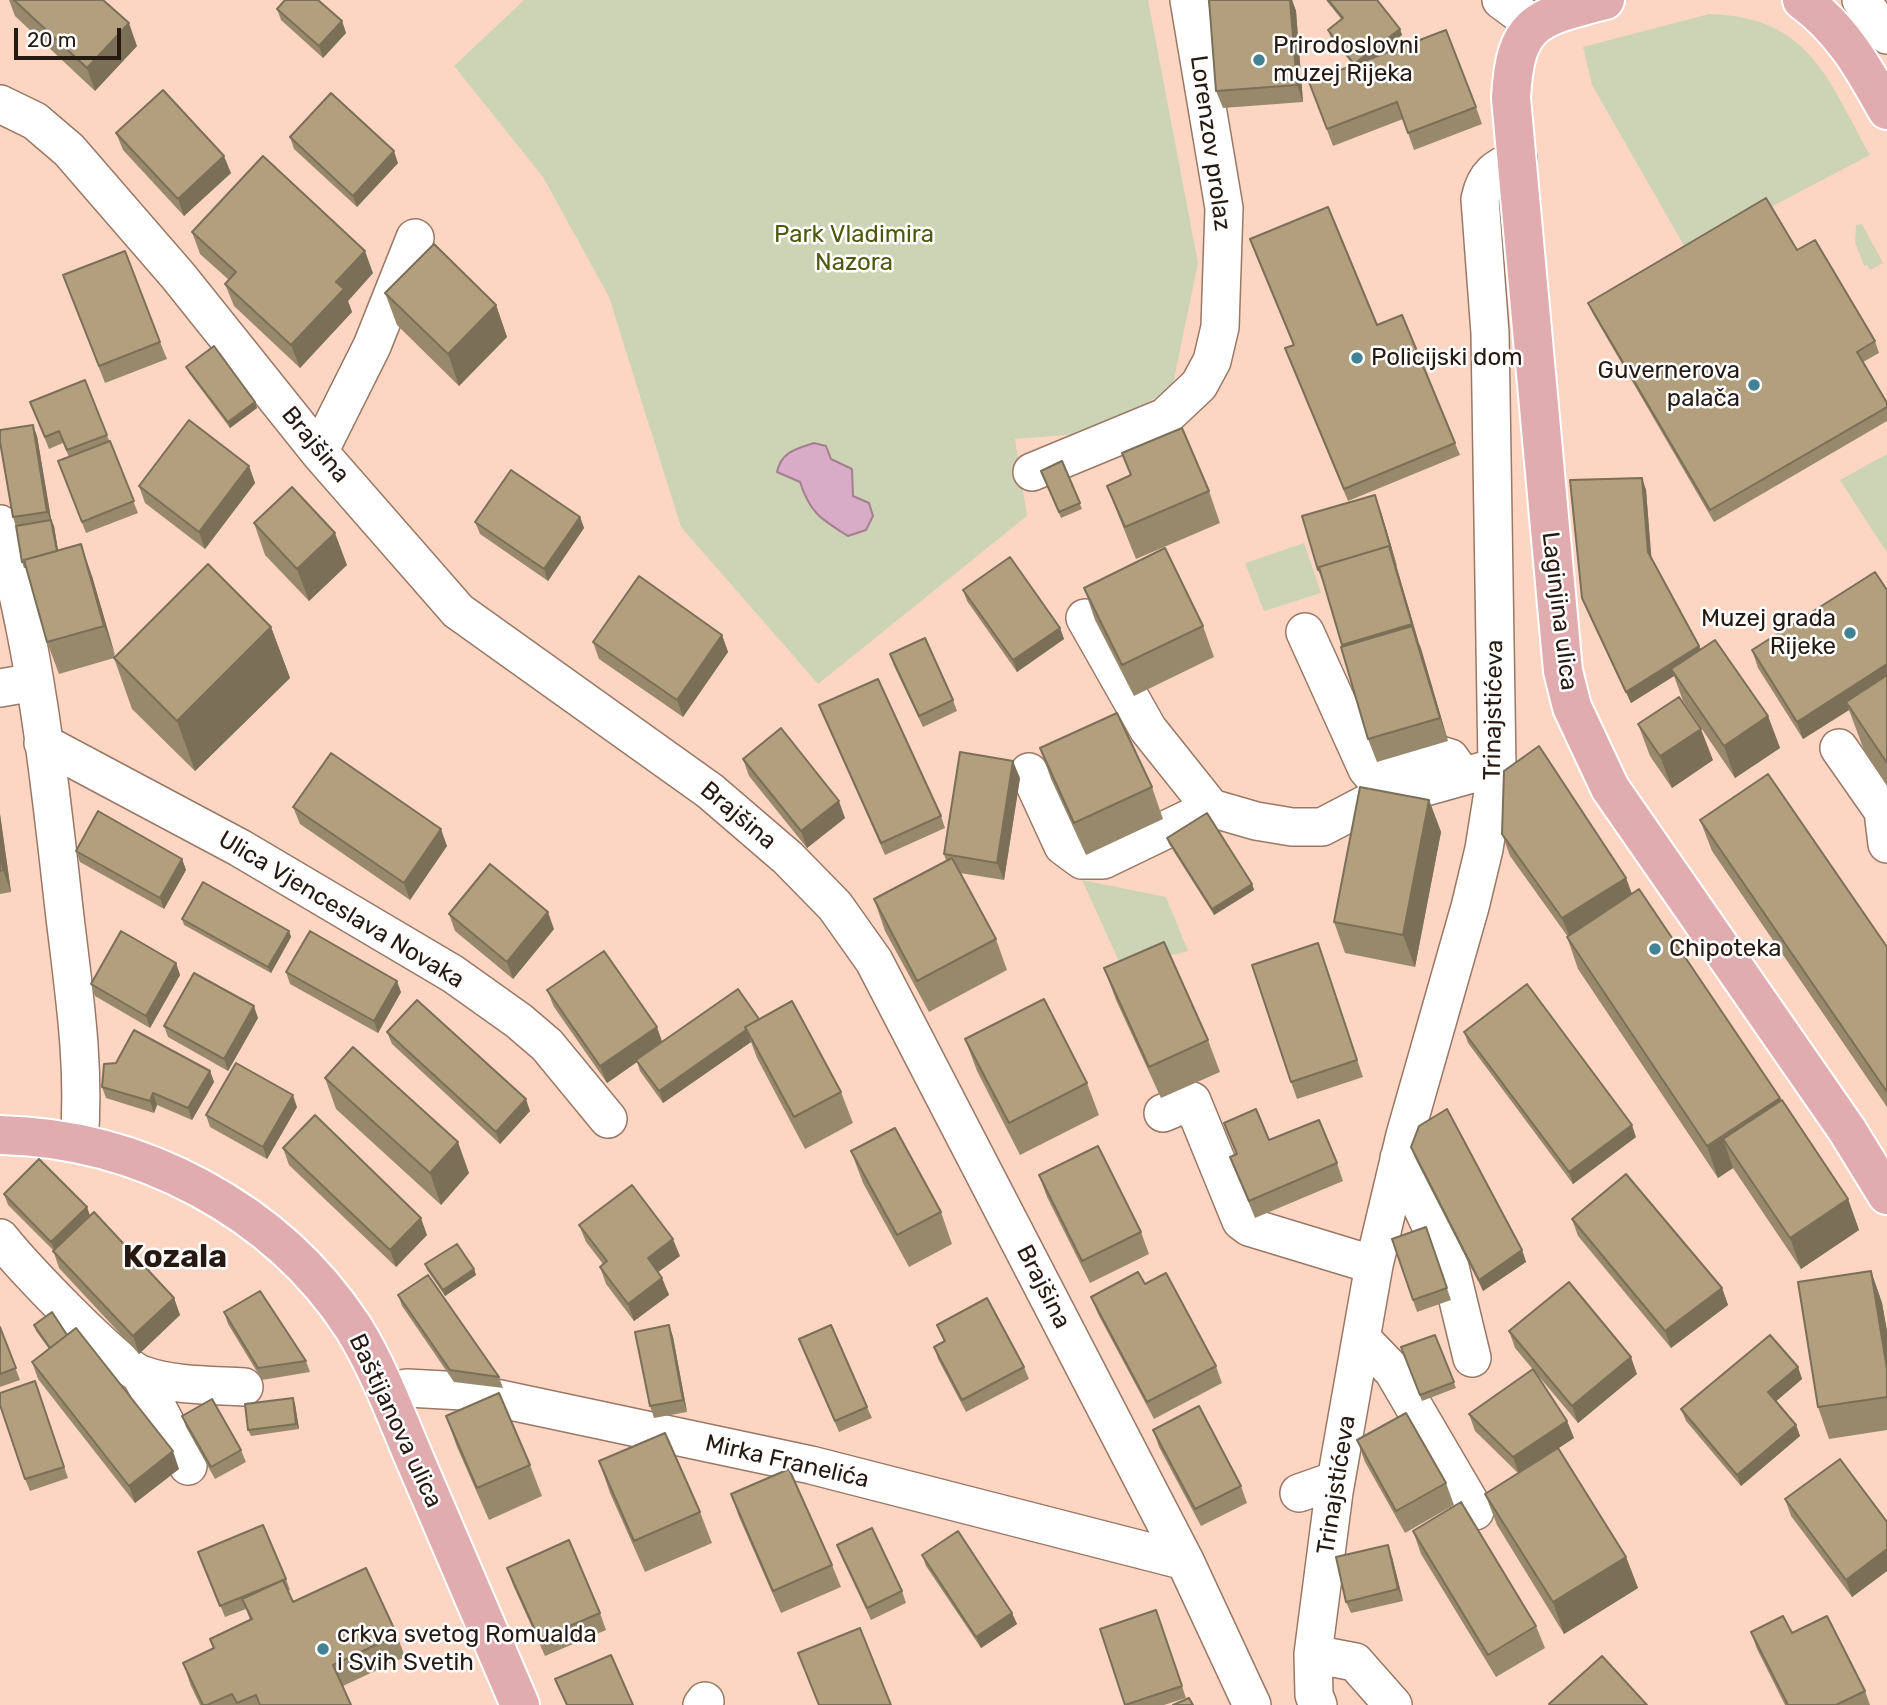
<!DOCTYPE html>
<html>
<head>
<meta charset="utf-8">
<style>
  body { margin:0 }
  #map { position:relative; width:1887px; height:1705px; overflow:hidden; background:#fcd6c3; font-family:Rubik,sans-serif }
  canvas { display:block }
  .scale { position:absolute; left:14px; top:28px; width:107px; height:32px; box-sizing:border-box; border:4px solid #261912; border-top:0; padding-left:9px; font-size:21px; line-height:24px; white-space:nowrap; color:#261912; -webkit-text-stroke:5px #fff; paint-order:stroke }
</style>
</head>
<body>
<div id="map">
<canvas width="1887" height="1705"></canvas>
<div class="scale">20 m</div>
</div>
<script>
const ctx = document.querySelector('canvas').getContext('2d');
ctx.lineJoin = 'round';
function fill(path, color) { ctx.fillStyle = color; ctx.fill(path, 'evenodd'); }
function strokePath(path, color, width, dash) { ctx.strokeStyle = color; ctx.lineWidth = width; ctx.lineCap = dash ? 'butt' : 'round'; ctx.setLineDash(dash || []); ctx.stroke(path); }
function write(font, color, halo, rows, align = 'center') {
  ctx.font = font + ' Rubik,sans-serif'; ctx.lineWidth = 5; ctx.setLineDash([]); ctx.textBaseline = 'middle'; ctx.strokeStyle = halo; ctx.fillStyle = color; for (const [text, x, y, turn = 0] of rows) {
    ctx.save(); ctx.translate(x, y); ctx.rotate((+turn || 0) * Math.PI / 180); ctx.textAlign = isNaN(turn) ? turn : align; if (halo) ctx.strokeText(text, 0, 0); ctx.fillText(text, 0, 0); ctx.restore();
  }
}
fill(new Path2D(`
  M524,0H1148L1198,263L1172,389L1092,433L1015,439L1027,516L818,684L681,527L609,297L543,177L454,66Z
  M1709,14C1810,17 1827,78 1870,155L1687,251L1592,85L1583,47Z
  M1862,224L1883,263L1870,270L1867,265L1864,266L1855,242L1856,225Z
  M1887,454V553L1840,480Z
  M1304,543L1321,593L1264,611L1245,563Z
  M1082,880L1166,897L1188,951L1122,968Z`), '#cdd4b6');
const water = new Path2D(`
  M814,443L826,446L831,459L852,469L853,496L869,503L873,516L866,530L848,536C821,519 810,513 800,482L777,472C781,452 796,449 814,443Z`);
fill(water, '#d8abc6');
strokePath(water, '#a37f90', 2);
const minor = new Path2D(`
  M1501,0L1535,25
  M1861,0L1887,35
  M0,104L35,121L69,150L179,277L319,452L458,611L710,791L788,858L835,906L874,961L1185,1561L1252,1705
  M319,452L372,346L415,238
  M1032,472L1165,417L1199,385L1212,361L1220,327L1224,208L1189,0
  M0,524C35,645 49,774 63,900C72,981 86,1061 79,1143
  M1085,618L1148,729L1211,808L1256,821L1292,827H1322L1368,803L1497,767
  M1305,632L1367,769L1373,776L1440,755L1450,758L1463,776
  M0,688L34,682
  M43,743L240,848L453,974L519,1021L547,1045L608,1119
  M1839,748L1883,811L1887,844
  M1029,772L1063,846L1082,860H1103L1211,808
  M1163,1113L1192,1101L1241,1221L1249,1227L1374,1265
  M1399,1158L1450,1267L1472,1358
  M0,1238C20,1263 117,1367 143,1375C174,1386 211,1385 244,1387
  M1362,1339L1393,1371L1475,1511
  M140,1374L188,1466
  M385,1391L407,1388L463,1391L811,1465L1185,1561
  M1299,1493L1336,1480
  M1313,1654L1355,1662L1393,1705
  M702,1705L705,1701
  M1318,1705L1314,1695L1313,1654L1334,1492L1374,1265L1405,1135L1470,907L1484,849L1497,767L1490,333L1480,199C1485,175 1496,167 1518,159`);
const major = new Path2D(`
  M1605,0C1536,18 1515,21 1511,98L1563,671L1572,707L1610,788L1847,1130L1887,1195
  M1802,0C1842,29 1863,67 1887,110
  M0,1135C139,1138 276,1209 353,1327C380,1370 398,1421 418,1467C452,1546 486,1626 520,1705`);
strokePath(minor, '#9a7866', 40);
strokePath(major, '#fff', 42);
strokePath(minor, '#fff', 37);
strokePath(major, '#e0acb0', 38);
fill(new Path2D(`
  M9,0H103L137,46L95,91L15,16Z
  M1209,0H1292L1296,11L1303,102L1223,108L1216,91Z
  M1326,0H1377L1400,29L1402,35L1373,57L1476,107L1482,124L1414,150L1403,119L1333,146L1309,82L1353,65L1330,36L1328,30L1342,20Z
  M277,9L342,21L346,33L323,58L281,20Z
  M116,133L231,173L184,216L123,150Z
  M290,137L398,163L357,207L294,149Z
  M192,232L373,273L348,301L352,312L300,368L234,306L225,284L229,280L200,254Z
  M1250,239L1377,325L1455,443L1460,455L1348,501L1290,360L1294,345Z
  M1797,250L1875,341L1879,353L1863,362L1887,403V421L1714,522L1593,314L1588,303Z
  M69,292L160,342L167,359L105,383Z
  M385,293L496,305L507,337L459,386L397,325Z
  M186,367L255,402L257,408L230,428L189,373Z
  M85,380L138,513L86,533L58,461L69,457L63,443L49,449L30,402Z
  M37,436L51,520L54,526L58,551L92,576L115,657L271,627L290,678L195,771L132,709L114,658L59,674L47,642L27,568H24L22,562L16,527L13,517Z
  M1122,453L1209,491L1220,523L1136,559L1119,517L1107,486L1131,476Z
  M1062,461L1082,509L1061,518L1041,471Z
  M249,466L255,483L205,549L145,503L139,486Z
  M1642,478L1646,490L1651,559L1701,649L1768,716L1780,748L1735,778L1683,701L1674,676L1631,703L1587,609L1582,598Z
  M1381,512L1397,566H1396L1448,741L1377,762L1368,739L1325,587L1318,570Z
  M580,517L584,528L548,581L480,534L475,522Z
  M254,523L347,565L309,601L265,555Z
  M1084,588L1203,626L1214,657L1134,696L1095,620Z
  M963,590L1060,628L1064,639L1017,672L967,601Z
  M1887,590V786L1865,753L1849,710L1803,739L1758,668L1752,650Z
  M722,635L728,652L683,717L599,659L593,642Z
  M890,654L953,700L957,711L923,727L894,666Z
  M819,705L941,816L945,828L885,855Z
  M1638,724L1713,760L1672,788L1650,756Z
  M1040,748L1152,787L1163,819L1086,855L1051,779Z
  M743,759L845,818L807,848L749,776Z
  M1020,778L1004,880L960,873L996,939L1007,970L929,1012L885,931L874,899L946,861L944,854Z
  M1429,800L1441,832L1415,967L1345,953L1334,922Z
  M293,807L447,846L410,900L300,824Z
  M0,814L11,892L0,894Z
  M1700,820L1887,947V1107L1712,851Z
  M1502,834L1626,878L1632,894L1780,1098L1848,1199L1859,1230L1801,1269L1733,1168L1718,1178L1578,969L1567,937H1568L1510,856Z
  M1167,838L1252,884L1254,890L1214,915L1169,844Z
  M76,851L182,859L186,870L164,909L80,862Z
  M449,914L554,929L513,979L455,931Z
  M182,919L289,931L291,937L271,973L184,925Z
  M1318,943L1363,1077L1297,1099L1291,1082Z
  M176,963L180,975L150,1028L95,996L91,984Z
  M1104,968L1208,1040L1220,1072L1161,1098L1116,1000Z
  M286,972L401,992L378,1033L290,984Z
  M547,990L662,1042L759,1019L841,1092L853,1123L805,1149L757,1058L751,1042L663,1103L640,1071L637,1062L607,1083L554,1007Z
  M258,1018L228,1071L168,1037L164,1026Z
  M387,1032L530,1111L500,1144L392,1044Z
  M1464,1032L1636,1137L1573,1184L1468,1043Z
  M965,1039L1087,1083L1099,1115L1020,1155L977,1071Z
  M116,1063L210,1071L214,1082L192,1120L157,1105L154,1113L106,1098L102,1087Z
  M325,1078L469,1173L441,1205L336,1109Z
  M297,1107L267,1159L210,1127L206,1115Z
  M1224,1123L1269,1140L1337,1163L1343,1181L1255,1218L1230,1157L1236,1154Z
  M1411,1147L1522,1250L1526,1262L1483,1291L1415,1158Z
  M283,1148L427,1235L396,1267L289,1165Z
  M851,1151L941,1212L952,1244L909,1267L863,1183Z
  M1039,1175L1141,1232L1149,1254L1090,1283L1047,1197Z
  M4,1194L87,1207L90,1216L174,1298L180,1315L139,1354L59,1268L53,1250L8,1205Z
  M1572,1219L1722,1288L1728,1305L1671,1348L1578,1236Z
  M579,1225L680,1256L658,1272L662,1278L669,1295L634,1321L606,1284L600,1267L603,1264L586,1242Z
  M1426,1227L1451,1300L1417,1312L1392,1239Z
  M425,1264L474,1269L476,1275L445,1296L427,1270Z
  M1871,1271L1882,1303L1887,1331V1430L1829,1439L1818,1407Z
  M1145,1284L1216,1366L1222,1383L1154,1419L1098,1314L1091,1297Z
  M398,1295L499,1377L503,1388L454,1382L402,1306Z
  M224,1312L306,1361L310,1372L262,1380L228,1324Z
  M34,1325L67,1335L179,1469L135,1503L38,1379L32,1362L49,1349L36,1331Z
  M669,1325L673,1337L687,1412L654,1418L650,1406Z
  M937,1325L1024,1367L1029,1379L966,1412L938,1359L934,1347L944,1342Z
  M0,1327L20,1380L0,1387Z
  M1509,1331L1637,1374L1578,1423L1515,1348Z
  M1435,1335L1456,1388L1422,1401L1401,1347Z
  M799,1339L867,1407L872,1418L839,1432Z
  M1798,1367L1802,1379L1776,1401L1796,1425L1800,1436L1741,1486L1686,1421L1681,1409Z
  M35,1381L68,1478L30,1491L25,1479Z
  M293,1398L295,1404L299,1429L251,1436L248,1430Z
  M1469,1414L1567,1421L1574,1438L1551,1453L1626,1557L1638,1588L1564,1634L1497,1525L1485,1494L1518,1473L1475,1431Z
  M182,1416L241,1450L246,1462L215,1479L186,1427Z
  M446,1416L530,1465L542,1496L489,1520L457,1447Z
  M1153,1430L1241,1486L1247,1503L1201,1526L1159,1447Z
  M1357,1440L1446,1483L1454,1505L1405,1533L1365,1462Z
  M599,1461L700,1512L712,1543L645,1572L610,1493Z
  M731,1494L832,1565L841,1587L781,1613L739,1517Z
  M1785,1499L1887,1522V1571L1852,1597L1791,1516Z
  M1413,1531L1536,1626L1545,1648L1496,1677L1421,1554Z
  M837,1545L902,1591L906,1603L871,1620L841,1556Z
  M198,1552L286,1579L290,1590L288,1591L293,1602L397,1635L405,1657L343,1686L351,1705H200L191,1686L183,1663L214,1649L210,1639L250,1620L246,1609L225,1617Z
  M922,1555L1012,1613L1017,1624L981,1648L926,1566Z
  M1392,1557L1403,1601L1351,1613L1346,1602Z
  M507,1568L600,1613L606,1630L545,1656L513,1585Z
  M1156,1610L1186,1698L1164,1705H1125Z
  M1751,1632L1792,1633L1865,1691L1870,1705H1785L1757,1649Z`), '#98896c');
fill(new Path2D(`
  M1290,0H1292L1296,11L1303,102L1297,85Z
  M342,21L346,33L323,58L319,46Z
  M129,23L137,46L95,91L87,68Z
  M1400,29L1402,35L1357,70L1354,64Z
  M394,151L398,163L357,207L353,196Z
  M224,156L231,173L184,216L178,199Z
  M365,251L373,273L348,301L352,312L300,368L291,345L336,282Z
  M496,305L507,337L459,386L448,354Z
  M255,402L257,408L230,428L228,422Z
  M33,425L37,436L52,524L47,512Z
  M249,466L255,483L205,549L199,532Z
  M1642,478L1646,490L1652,564L1648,552Z
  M1375,495L1381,512L1397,566L1391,549Z
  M580,517L584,528L548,581L544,569Z
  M51,520L54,526L60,562L57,556Z
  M335,533L347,565L309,601L297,569Z
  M81,544L92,576L116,658L104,626Z
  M1389,546L1397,568L1420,647L1412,624Z
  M1412,626L1421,648L1448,741L1440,718Z
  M271,627L290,678L195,771L177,721Z
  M1060,628L1064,639L1017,672L1013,660Z
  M722,635L728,652L683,717L677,700Z
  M1699,646L1704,657L1671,669L1674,676L1631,703L1626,692Z
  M1887,664V685L1846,702L1849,710L1803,739L1797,722Z
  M1768,716L1780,748L1735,778L1724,746Z
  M1701,729L1713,760L1672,788L1660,756Z
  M1013,761L1020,778L1004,880L997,863Z
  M1429,800L1441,832L1415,967L1403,935Z
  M839,801L845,818L807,848L801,831Z
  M0,814L11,892L3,870L0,849Z
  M441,829L447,846L410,900L404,883Z
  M182,859L186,870L164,909L160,898Z
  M1626,878L1634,900L1571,940L1562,918Z
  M1252,884L1254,890L1214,915L1212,909Z
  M548,912L554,929L513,979L507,962Z
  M289,931L291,937L271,973L268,967Z
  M176,963L180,975L150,1028L146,1016Z
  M397,981L401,992L378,1033L374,1021Z
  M254,1006L258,1018L228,1071L224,1059Z
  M657,1027L663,1044L636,1060L637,1062L607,1083L600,1066Z
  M746,1030L751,1042L663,1103L659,1091Z
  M210,1071L214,1082L192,1120L188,1108Z
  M153,1093L157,1105L154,1113L150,1101Z
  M293,1095L297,1107L267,1159L263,1147Z
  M1780,1098L1791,1129L1723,1139L1733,1168L1718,1178L1707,1146Z
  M526,1099L530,1111L500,1144L496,1132Z
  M1632,1125L1636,1137L1573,1184L1569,1172Z
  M458,1142L469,1173L441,1205L430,1173Z
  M1848,1199L1859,1230L1801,1269L1790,1238Z
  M87,1207L91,1219L56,1253L51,1242Z
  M421,1218L427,1235L396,1267L390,1250Z
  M673,1239L680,1256L654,1275L648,1258Z
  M1522,1250L1526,1262L1483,1291L1479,1280Z
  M474,1269L476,1275L445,1296L443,1290Z
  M1871,1271L1882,1303L1887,1331V1369Z
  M662,1278L669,1295L634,1321L628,1304Z
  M1722,1288L1728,1305L1671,1348L1665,1331Z
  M174,1298L180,1315L139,1354L133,1336Z
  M669,1325L673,1337L687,1412L683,1400Z
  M1631,1357L1637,1374L1578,1423L1572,1406Z
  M1798,1367L1802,1379L1773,1404L1768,1392Z
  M293,1398L295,1404L299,1429L296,1424Z
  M1567,1421L1574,1438L1519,1474L1513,1457Z
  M1796,1425L1800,1436L1741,1486L1737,1475Z
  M173,1451L179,1469L135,1503L129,1486Z
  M1388,1545L1392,1557L1403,1601L1398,1589Z
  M1887,1549V1571L1852,1597L1846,1580Z
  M1626,1557L1638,1588L1564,1634L1553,1602Z
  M1012,1613L1017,1624L981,1648L976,1637Z`), '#7c6f58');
const building = new Path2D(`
  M14,0H103L129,23L87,68Z
  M285,0H318L342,21L319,46L277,9Z
  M1209,0H1290L1297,85L1216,91Z
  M1328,0H1377L1400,29L1354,64L1328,30L1343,18Z
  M1446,30L1476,107L1408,133L1397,102L1327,129L1309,82Z
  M163,90L224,156L178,199L116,133Z
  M331,93L394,151L353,196L290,137Z
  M263,156L365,251L336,282L344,289L291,345L225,284L236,272L192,232Z
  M1766,198L1797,250L1815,240L1875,341L1857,352L1887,403V407L1710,510L1588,303Z
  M1328,207L1377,325L1402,315L1455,443L1344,489L1285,348L1294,345L1250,239Z
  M434,244L496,305L448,354L385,293Z
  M125,251L160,342L99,366L63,275Z
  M214,346L255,402L228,422L186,367Z
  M85,380L107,435L67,450L59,431L45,437L30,402Z
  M189,420L249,466L199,532L139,486Z
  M33,425L47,512L13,517L0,442V430Z
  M1182,428L1209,491L1125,527L1107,486L1131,475L1122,453Z
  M110,441L134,501L82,522L58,461Z
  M1062,461L1080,503L1059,512L1041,471Z
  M511,470L580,517L544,569L475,522Z
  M1642,478L1648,552L1699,646L1626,692L1582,598L1570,480Z
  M292,487L335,533L297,569L254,523Z
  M1375,495L1391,549H1390L1389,546L1319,567V570H1318L1302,516Z
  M51,520L57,551L24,560L25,562H22L16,526Z
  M81,544L104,626L47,642L24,560Z
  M1389,546L1412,624L1342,645L1319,567Z
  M1165,548L1203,626L1122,665L1084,588Z
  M1010,557L1060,628L1013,660L963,590Z
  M208,564L271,627L177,721L114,658Z
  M1875,572L1887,590V664L1797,722L1752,650Z
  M639,576L722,635L677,700L593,642Z
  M1412,626L1440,718L1368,739L1341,647Z
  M925,638L953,700L919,716L890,654Z
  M1715,640L1768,716L1724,746L1671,669Z
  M1887,675V763L1846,702Z
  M878,679L941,816L881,843L819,705Z
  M1679,697L1701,729L1660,756L1638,724Z
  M1117,713L1152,787L1074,823L1040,748Z
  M781,728L839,801L801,831L743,759Z
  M1539,746L1626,878L1562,918L1502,834L1504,771Z
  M960,752L1013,761L997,863L944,854Z
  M331,753L441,829L404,883L293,807Z
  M1768,774L1887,947V1092L1700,820Z
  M1360,787L1429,800L1403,935L1334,922Z
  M98,811L182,859L160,898L76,851Z
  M1207,813L1252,884L1212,909L1167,838Z
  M0,849L3,870L0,871Z
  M952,858L996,939L917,981L874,899Z
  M490,864L548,912L507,962L449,914Z
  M203,882L289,931L268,967L182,919Z
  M1639,889L1780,1098L1707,1146L1567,937Z
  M121,931L176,963L146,1016L91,984Z
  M310,931L397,981L374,1021L286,972Z
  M1164,942L1208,1040L1149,1067L1104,968Z
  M1318,943L1357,1060L1291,1082L1252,965Z
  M604,951L657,1027L600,1066L547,990Z
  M194,973L254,1006L224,1059L164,1026Z
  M1527,984L1632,1125L1569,1172L1464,1032Z
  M738,989L759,1019L745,1027L746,1030L659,1091L636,1060Z
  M1044,999L1087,1083L1009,1123L965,1039Z
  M417,1000L526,1099L496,1132L387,1032Z
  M792,1001L841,1092L794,1117L745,1027Z
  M134,1030L210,1071L188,1108L153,1093L150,1101L102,1087L104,1064L116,1063Z
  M353,1047L458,1142L430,1173L325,1078Z
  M236,1063L293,1095L263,1147L206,1115Z
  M1782,1100L1848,1199L1790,1238L1723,1139Z
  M1256,1109L1269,1140L1319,1120L1337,1163L1249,1201L1230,1157L1237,1154L1224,1123Z
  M1447,1109L1522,1250L1479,1280L1411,1147L1419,1126Z
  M315,1115L421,1218L390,1250L283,1148Z
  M895,1128L941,1212L897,1235L851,1151Z
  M1098,1146L1141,1232L1082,1261L1039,1175Z
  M39,1159L87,1207L51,1242L4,1194Z
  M1626,1174L1722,1288L1665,1331L1572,1219Z
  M632,1185L673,1239L648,1258L662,1278L628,1304L600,1267L607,1261L579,1225Z
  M94,1212L174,1298L133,1336L53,1251Z
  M1426,1227L1447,1288L1413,1300L1392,1239Z
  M457,1244L474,1269L443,1290L425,1264Z
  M1871,1271L1887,1369V1397L1818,1407L1798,1282Z
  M1138,1272L1145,1284L1166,1273L1216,1366L1147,1402L1091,1297Z
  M428,1275L499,1377L450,1370L398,1295Z
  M1569,1282L1631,1357L1572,1406L1509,1331Z
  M260,1291L306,1361L258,1368L224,1312Z
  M987,1298L1024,1367L962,1400L934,1347L945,1341L937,1325Z
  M52,1312L67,1335L50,1348L34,1325Z
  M669,1325L683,1400L650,1406L635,1332Z
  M831,1325L867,1407L835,1421L799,1339Z
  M0,1327L16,1368L0,1374Z
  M76,1328L173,1451L129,1486L32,1362Z
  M1435,1335L1454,1382L1420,1395L1401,1347Z
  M1770,1335L1798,1367L1768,1392L1796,1425L1737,1475L1681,1409Z
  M1533,1369L1567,1421L1513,1457L1469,1414Z
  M35,1381L64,1467L25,1479L0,1405V1393Z
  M499,1393L530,1465L477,1488L446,1416Z
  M293,1398L296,1424L248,1430L245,1404Z
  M212,1399L241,1450L211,1467L182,1416Z
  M1199,1406L1241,1486L1195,1509L1153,1430Z
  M1406,1413L1446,1483L1396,1511L1357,1440Z
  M665,1433L700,1512L634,1541L599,1461Z
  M1558,1448L1626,1557L1553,1602L1485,1494Z
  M1840,1459L1887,1522V1549L1846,1580L1785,1499Z
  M789,1469L832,1565L773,1591L731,1494Z
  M1461,1502L1536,1626L1488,1655L1413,1531Z
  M263,1525L286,1579L220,1606L198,1552Z
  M872,1528L902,1591L867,1608L837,1545Z
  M958,1531L1012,1613L976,1637L922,1555Z
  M569,1540L600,1613L539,1639L507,1568Z
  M1388,1545L1398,1589L1346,1602L1336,1557Z
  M366,1568L397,1635L333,1665L351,1705H260L256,1695L237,1703L232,1694L207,1705H203L183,1663L214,1648L210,1639L252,1619L242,1599L283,1580L293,1602Z
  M1156,1610L1182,1686L1125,1705L1100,1629Z
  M1783,1616L1792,1633L1827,1616L1865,1691L1836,1705H1788L1751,1632Z
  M860,1628L891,1705H819L798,1653Z
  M611,1655L633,1705H567L555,1679Z
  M1602,1656L1647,1705H1550L1549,1704Z
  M1189,1698L1193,1705H1173Z`);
fill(building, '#b19f7e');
strokePath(building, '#7c6f58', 2);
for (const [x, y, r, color] of [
  [1259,60,7,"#418395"],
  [1357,358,7,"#418395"],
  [1754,385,7,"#418395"],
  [1850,633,7,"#418395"],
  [1655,949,7,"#418395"],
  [323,1649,7,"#418395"]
]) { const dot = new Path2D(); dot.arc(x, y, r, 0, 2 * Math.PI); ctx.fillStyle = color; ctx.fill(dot); strokePath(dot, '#fff', 2.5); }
write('24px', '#261912', '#fff', [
  ["Prirodoslovni",1273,46],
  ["muzej Rijeka",1273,74],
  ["Policijski dom",1371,358],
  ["Guvernerova",1740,371,"right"],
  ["palača",1740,399,"right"],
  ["Muzej grada",1836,619,"right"],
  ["Rijeke",1836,647,"right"],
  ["Chipoteka",1669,949],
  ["crkva svetog Romualda",337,1635],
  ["i Svih Svetih",337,1663]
], 'left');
write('24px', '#261912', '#fff', [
  ["Lorenzov prolaz",1210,143,82],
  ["Brajšina",315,445,50],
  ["Laginjina ulica",1559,611,83],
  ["Trinajstićeva",1494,710,-89],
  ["Brajšina",738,816,40],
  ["Ulica Vjenceslava Novaka",341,910,31],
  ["Brajšina",1043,1287,63],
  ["Baštijanova ulica",395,1421,65],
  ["Mirka Franelića",787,1462,13],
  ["Trinajstićeva",1337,1485,-81]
]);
write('24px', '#4f580d', '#fff', [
  ["Park Vladimira",854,235],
  ["Nazora",854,263]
]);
write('bold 32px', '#261912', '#fff', [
  ["Kozala",175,1258]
]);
</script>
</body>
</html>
